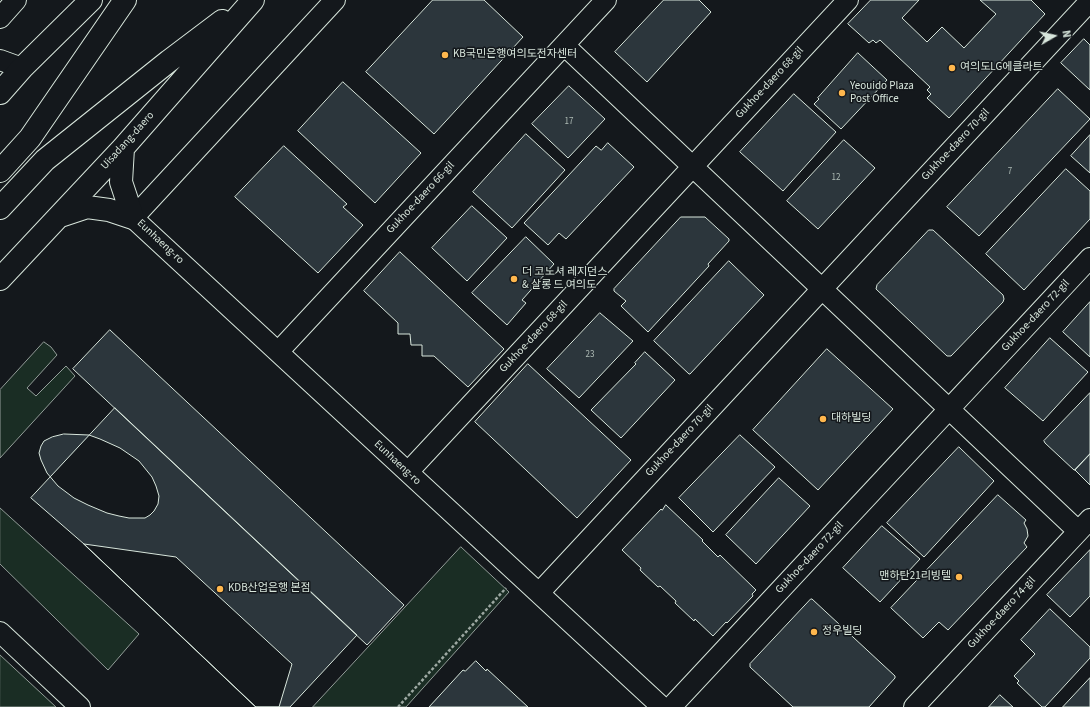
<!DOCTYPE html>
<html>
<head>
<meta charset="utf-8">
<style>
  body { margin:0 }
  #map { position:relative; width:1090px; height:707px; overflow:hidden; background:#14181c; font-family:"Source Sans 3",sans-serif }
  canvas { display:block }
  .north { position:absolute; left:1034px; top:16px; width:40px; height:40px; -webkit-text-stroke:3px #14181c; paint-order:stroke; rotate:81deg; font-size:11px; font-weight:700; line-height:16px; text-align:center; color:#d8e6dc }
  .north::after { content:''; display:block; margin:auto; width:14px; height:18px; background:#d8e6dc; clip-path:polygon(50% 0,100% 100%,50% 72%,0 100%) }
</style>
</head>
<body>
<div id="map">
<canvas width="1090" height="707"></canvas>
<div class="north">N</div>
</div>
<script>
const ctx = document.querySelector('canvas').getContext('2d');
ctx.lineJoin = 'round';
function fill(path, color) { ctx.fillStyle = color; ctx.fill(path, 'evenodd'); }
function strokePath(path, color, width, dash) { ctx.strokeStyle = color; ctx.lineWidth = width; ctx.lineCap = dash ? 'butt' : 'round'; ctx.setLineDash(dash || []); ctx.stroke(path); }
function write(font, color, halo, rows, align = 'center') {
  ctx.font = font + ' "Source Sans 3","Noto Sans KR",sans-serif'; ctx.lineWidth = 3; ctx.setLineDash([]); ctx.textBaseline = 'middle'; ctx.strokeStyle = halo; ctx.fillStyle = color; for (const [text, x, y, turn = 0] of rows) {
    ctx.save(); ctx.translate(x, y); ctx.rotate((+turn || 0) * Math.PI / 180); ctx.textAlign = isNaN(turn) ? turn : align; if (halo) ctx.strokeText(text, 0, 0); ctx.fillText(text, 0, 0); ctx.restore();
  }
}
const green = new Path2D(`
  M44,342L51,347L57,355L27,388L36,396L66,366L75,376L0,458V390Z
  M0,508L139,634L108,670L0,564Z
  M461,547L509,592L406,707H313Z
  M0,655L56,707H0Z`);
fill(green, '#1a2d24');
strokePath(green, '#939e99', 1);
const building = new Path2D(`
  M433,0H484L523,37L434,134L366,72Z
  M664,0H699L711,12L647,82L615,52Z
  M871,0H919L902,18L927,42L942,27L964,48L996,14L980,0H1031L1045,14L949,118L927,98L931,94L927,90L930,87L880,40L876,43L873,40L869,43L848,24Z
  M1084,39L1090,45V90L1061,63Z
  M858,53L887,80L841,129L814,104L819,99L818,98Z
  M343,82L421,153L375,203L298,131Z
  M569,86L605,119L568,158L532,124Z
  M1058,89L1090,119L979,236L947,207Z
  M794,94L836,132L783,191L740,152Z
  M526,134L565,170L512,228L473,192Z
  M1090,135V173L1071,156Z
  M844,140L875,168L818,229L787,201Z
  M608,143L634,167L566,239L559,233L548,245L524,223L596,146L601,150Z
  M284,146L347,204L343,207L363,225L318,273L235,197Z
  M1066,169L1090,191V219L1024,290L986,254Z
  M472,206L507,238L467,281L432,248Z
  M681,217H705L729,239V241L708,264L709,266L648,332L621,306L626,301L614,291V289Z
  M929,230H933L1003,295L1004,299L1003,302L951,356H947L876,289L877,285Z
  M526,237L554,264L522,300L526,303L507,325L472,293Z
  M400,252L504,349L468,387L434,356H422V345H411L410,334H398V323L364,291Z
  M729,261L764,295L690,374H689L654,341Z
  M1090,302V357L1063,332Z
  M600,313L633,341L579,398L547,369Z
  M110,330L404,605L367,645L73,369Z
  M1050,338L1088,372L1043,421L1005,388Z
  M827,349L893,409L818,490L753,430Z
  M645,352L675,380L621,438L591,410L636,364L635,363Z
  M528,364L631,460L577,518L475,422Z
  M1090,393V454L1075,470H1074L1045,443L1044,441Z
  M115,408L357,635L290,707H256L84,544L31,498Z
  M64,434L89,435L100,439L120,448L139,461L152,477L156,486L159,496L158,504L154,511L150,515L145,518H129L119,516L107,513L88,505L74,498L58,486L47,473L41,460L39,453L41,446L44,441L52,437Z
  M740,435L775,467L713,532L679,498Z
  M959,447L994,481L924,557L887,523Z
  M1090,454V485L1075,470Z
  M779,478L810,506L756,564L726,535Z
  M998,495L1026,520L1024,523L1027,529L1028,536L1024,543L1027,547L948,630L939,622L923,638L891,608Z
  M666,505L703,540L702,541L718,557L720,555L756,590L752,594L753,596L727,623L726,622L713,636L695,619L694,621L675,603L676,601L660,586L658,587L640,570L641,568L622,550L661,509L662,510Z
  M882,526L920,559L880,602L843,568Z
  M84,544L176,557L292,664L279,707H256Z
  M1090,550V596L1070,617L1047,595Z
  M811,599H812L895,676V678L869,707H793L750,667V664Z
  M1050,609L1090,647V658L1045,707H1042L1017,683L1019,681L1014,676L1035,654L1021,640Z
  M476,661L486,671L487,669L528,707H429L463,670L465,671Z
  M1090,678V707H1063Z
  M1000,695L1013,707H989Z`);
fill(building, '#2c363c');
strokePath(building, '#d8e6dc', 1);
const minor = new Path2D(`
  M335,0L133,218L662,707
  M0,18L16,0
  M564,45L1078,531
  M0,60L22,68
  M278,352L606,0
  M408,472L848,0
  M539,593L1090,1
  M0,632L80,707
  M671,707L1090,258
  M914,707L1090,519`);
const major = new Path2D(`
  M0,93L22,68L91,0
  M123,148L121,182L133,218
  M0,171L30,138L125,0
  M0,208L45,160L169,61L222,21
  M60,216L87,207L109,210L133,218
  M0,279L123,148L253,0`);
strokePath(minor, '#d8e6dc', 22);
strokePath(major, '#d8e6dc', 24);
strokePath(new Path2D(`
  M398,707L506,588`), '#9da8a2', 2.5, [3, 2]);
strokePath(minor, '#14181c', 20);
strokePath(major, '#14181c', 22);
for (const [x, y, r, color] of [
  [445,55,4,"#ffb74d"],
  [952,68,4,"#ffb74d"],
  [842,93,4,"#ffb74d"],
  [514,279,4,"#ffb74d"],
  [823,419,4,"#ffb74d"],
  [959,577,4,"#ffb74d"],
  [220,589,4,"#ffb74d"],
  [814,632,4,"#ffb74d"]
]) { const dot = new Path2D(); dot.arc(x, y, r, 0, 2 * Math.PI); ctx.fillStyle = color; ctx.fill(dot); strokePath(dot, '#14181c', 1.5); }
write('9px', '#adbab4', null, [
  ["17",569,122],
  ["7",1010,172],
  ["12",836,178],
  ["23",590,355]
]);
write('11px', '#d8e6dc', '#14181c', [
  ["KB국민은행여의도전자센터",453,55],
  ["여의도LG에클라트",960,68],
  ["Yeouido Plaza",850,87],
  ["Post Office",850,100],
  ["더 코노셔 레지던스",522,273],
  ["& 살롱 드 여의도",522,286],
  ["대하빌딩",831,419],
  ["맨하탄21리빙텔",951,577,"right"],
  ["KDB산업은행 본점",228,589],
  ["정우빌딩",822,632]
], 'left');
write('11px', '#d8e6dc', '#14181c', [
  ["Gukhoe-daero 68-gil",770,83,-47],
  ["Uisadang-daero",128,141,-48],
  ["Gukhoe-daero 70-gil",956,145,-47],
  ["Gukhoe-daero 66-gil",421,198,-47],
  ["Eunhaeng-ro",160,242,43],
  ["Gukhoe-daero 72-gil",1036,316,-47],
  ["Gukhoe-daero 68-gil",534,337,-47],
  ["Gukhoe-daero 70-gil",680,441,-47],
  ["Eunhaeng-ro",397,463,43],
  ["Gukhoe-daero 72-gil",810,558,-47],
  ["Gukhoe-daero 74-gil",1002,613,-47]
]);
</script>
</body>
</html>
